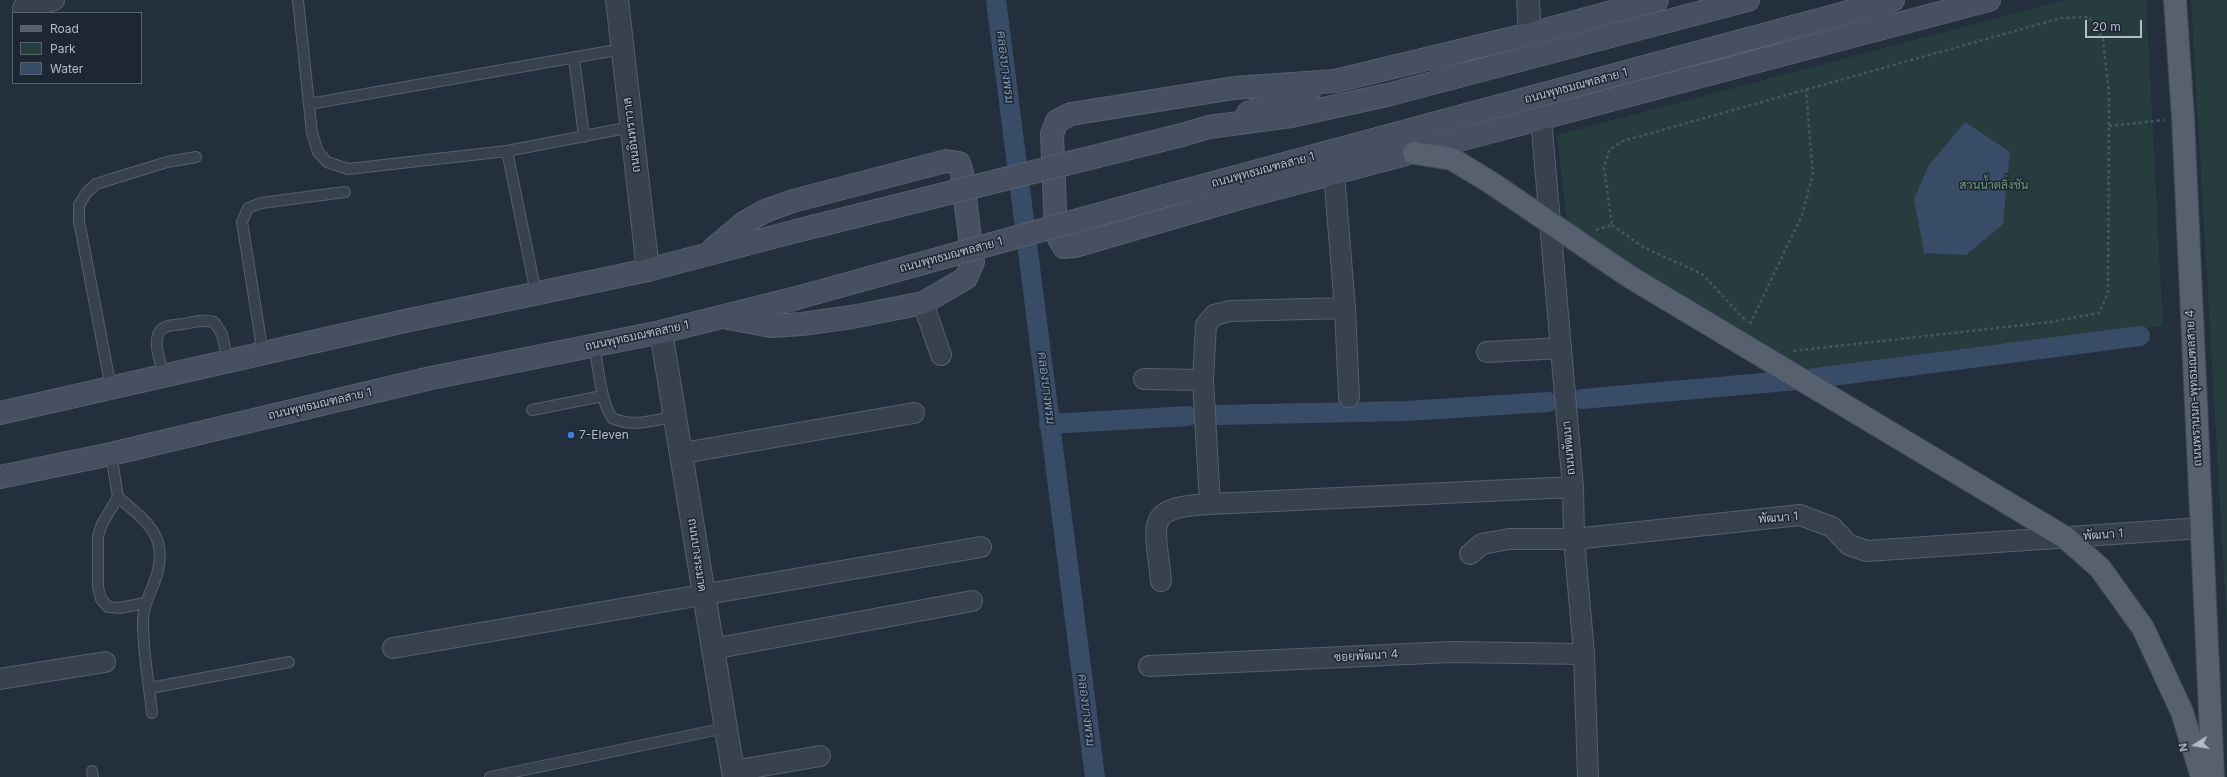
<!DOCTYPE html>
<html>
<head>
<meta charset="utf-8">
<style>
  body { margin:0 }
  #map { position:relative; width:2227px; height:777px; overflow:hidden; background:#242f3e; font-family:Inter,sans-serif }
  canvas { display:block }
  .legend { position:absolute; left:12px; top:12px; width:130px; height:72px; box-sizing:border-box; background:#1d2633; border:1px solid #59626f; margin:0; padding:5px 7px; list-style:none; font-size:12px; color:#b4bcc9 }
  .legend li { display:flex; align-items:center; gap:8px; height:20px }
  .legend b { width:20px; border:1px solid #59626f }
  .north { position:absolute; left:2175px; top:725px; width:40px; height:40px; -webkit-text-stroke:3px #1d2633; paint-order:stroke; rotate:259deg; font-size:11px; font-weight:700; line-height:16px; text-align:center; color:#b4bcc9 }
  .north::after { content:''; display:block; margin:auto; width:14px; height:18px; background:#b4bcc9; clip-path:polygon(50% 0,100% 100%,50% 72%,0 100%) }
  .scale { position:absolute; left:2085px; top:20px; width:57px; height:18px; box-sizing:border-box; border:2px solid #b4bcc9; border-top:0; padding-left:5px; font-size:12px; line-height:14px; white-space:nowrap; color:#b4bcc9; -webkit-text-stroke:3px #1d2633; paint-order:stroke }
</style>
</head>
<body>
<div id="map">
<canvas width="2227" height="777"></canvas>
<ul class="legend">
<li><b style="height:5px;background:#56606e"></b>Road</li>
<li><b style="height:11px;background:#263c3f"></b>Park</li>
<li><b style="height:11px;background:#394c67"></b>Water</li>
</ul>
<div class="north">N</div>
<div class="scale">20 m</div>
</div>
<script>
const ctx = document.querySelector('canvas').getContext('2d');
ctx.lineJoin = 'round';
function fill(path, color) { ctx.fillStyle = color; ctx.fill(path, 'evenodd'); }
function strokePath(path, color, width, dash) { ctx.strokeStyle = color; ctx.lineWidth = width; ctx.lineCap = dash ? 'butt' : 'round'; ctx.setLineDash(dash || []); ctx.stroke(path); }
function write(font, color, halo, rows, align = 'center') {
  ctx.font = font + ' Inter,Sarabun,sans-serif'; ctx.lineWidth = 3; ctx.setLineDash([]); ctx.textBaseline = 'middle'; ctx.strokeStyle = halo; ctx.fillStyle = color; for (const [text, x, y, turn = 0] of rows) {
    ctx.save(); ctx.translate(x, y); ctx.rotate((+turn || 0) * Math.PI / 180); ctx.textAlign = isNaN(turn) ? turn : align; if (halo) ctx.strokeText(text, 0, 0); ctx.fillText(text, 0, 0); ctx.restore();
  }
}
fill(new Path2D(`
  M2065,0H2146L2163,326L1788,374L1568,231L1557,135Z
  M2191,0H2227V626Z`), '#263c3f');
fill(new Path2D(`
  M1965,122L2010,152L2003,224L1966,255L1924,253L1914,199L1929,165Z`), '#394c67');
strokePath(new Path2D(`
  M996,0L1095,777
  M1582,399L1809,379L2140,336
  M1214,415L1407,411L1548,402
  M1049,424L1188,416`), '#394c67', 20);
const service = new Path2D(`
  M298,0L312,133L318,152L327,162L348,169L507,151L631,127
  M574,58L584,137
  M309,104L622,49
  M507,151L536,293
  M594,346C599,368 600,400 612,418C633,428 654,420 676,416
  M263,354L242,222L248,208L261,203L345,192
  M164,376C161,364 152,342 160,331C165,324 177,325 183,324C193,322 204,319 214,322L222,334L228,362
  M111,388L79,221V205L87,192L96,184L167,162L196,157
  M532,410L602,396
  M111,454L118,497C149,523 171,539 154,583C149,596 144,605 143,618C142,647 149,683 152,713
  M118,497L102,524L98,536V587L101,599L108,607L120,608L145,603
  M150,688L289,662
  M92,771L93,777
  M490,777L725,728`);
const minor = new Path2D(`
  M23,8L54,0
  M1541,119L1573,487L1574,539L1584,654L1588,777
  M1334,174L1345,308L1349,397
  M923,303L941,355
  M1345,308L1230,311L1214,315L1206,325L1203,380L1210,504L1573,487
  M1487,352L1561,348
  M1144,379L1203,380
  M683,453L914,413
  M1470,554L1482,544L1509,539H1574L1800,515L1832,527L1849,545L1867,551L2201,528
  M1161,581C1156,525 1141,507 1210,504
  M393,648L981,547
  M712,649L972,601
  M1149,666L1451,652L1584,654
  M0,679L105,662
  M733,771L820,756`);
const tertiary = new Path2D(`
  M617,0L648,270
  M1528,0L1530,34
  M661,332L734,777`);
const secondary = new Path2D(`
  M1657,0L1530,34L1335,81L1234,88L1071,114L1057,121L1052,134L1056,233L1064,247L1075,246L1240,198L1989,0
  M1248,113L1310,90
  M1182,135L1209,127L1291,116L1387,95L1748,0
  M1165,196L1893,0
  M714,248L744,223L765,211L793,201L946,161L959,163L962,173L973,262L966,278L923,303L852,317L802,324L771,326L728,318
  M0,413L405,321L648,270L796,231
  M0,477L111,454L431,378L661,332L793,299`);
const primary = new Path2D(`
  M2175,0L2183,118L2213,777
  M1414,153L1452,159L1490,182L1630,277L2066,538L2100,568L2143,628L2182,712L2202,777`);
strokePath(service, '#565f6c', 12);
strokePath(minor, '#565f6c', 22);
strokePath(tertiary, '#565f6c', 24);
strokePath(secondary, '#565f6c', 24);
strokePath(primary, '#414a57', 24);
strokePath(new Path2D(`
  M2109,126L2164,120
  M1612,225L1643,247L1702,274L1747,322
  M1596,230L1612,225L1604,168L1609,150L1623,141L2061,18L2089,17L2103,39L2109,94L2108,293L2099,313L2050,322L1793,351
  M1750,324L1802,215L1813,174L1806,90`), '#44595c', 2.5, [3, 3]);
strokePath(service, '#38414e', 10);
strokePath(minor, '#38414e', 20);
strokePath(tertiary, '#38414e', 22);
strokePath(secondary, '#465061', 22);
strokePath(primary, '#56606e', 22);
const secondaryBridge = new Path2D(`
  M796,231L1182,135
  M793,299L1165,196`);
strokePath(secondaryBridge, '#565f6c', 24, []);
strokePath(secondaryBridge, '#465061', 22);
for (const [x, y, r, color] of [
  [571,435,4,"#3f7fe0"]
]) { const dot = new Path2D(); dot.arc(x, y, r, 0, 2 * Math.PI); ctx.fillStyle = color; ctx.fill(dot); strokePath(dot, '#1d2633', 1.5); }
write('12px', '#b4bcc9', '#1d2633', [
  ["ถนนพุทธมณฑลสาย 1",1576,86,-15],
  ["ถนนอินทราวาส",632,135,-97],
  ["ถนนพุทธมณฑลสาย 1",1263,170,-15],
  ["ถนนพุทธมณฑลสาย 1",951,255,-15],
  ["ถนนพุทธมณฑลสาย 1",637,336,-12],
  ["ถนนพรานนก-พุทธมณฑลสาย 4",2194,388,-93],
  ["ถนนพุทธมณฑลสาย 1",320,404,-13],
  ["ถนนพัฒนา",1569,448,-95],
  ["พัฒนา 1",1778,518,-4],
  ["พัฒนา 1",2103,535,-4],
  ["ถนนบางระมาด",697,555,82],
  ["ซอยพัฒนา 4",1366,656,-3]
]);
write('12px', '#6b9a76', '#1d2633', [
  ["สวนน้ำตลิ่งชัน",1994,185]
]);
write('12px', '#b4bcc9', '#1d2633', [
  ["7-Eleven",579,435]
], 'left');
write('italic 13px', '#7c92b1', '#1d2633', [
  ["คลองบางพรม",1005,67,83],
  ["คลองบางพรม",1046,388,83],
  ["คลองบางพรม",1086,710,83]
]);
</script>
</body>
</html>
